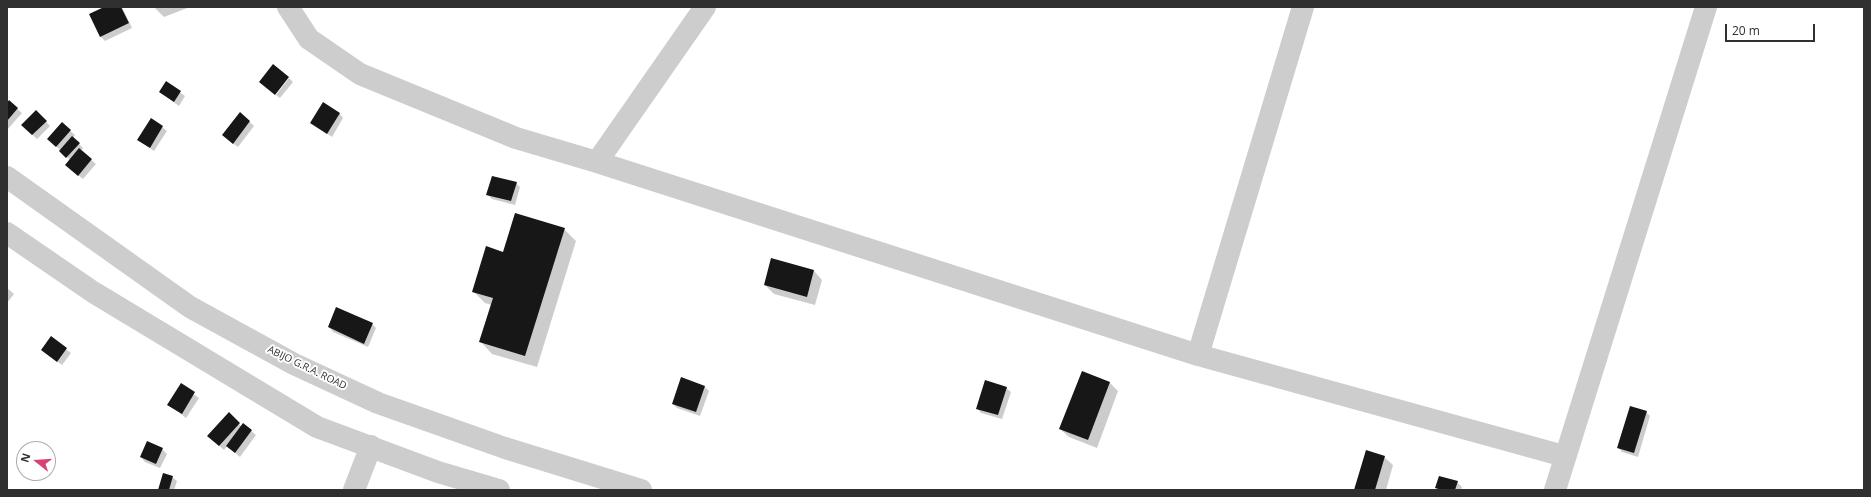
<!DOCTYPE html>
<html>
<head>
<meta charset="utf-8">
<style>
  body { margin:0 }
  #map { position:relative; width:1871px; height:497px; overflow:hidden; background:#fff; font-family:"Open Sans",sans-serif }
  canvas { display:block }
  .frame { position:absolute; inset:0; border:8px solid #303030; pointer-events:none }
  .north { position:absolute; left:16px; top:441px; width:40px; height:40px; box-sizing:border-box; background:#fff; border:1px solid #acacac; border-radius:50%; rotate:287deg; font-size:11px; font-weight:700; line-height:16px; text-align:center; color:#303030 }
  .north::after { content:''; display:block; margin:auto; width:14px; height:18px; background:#d64372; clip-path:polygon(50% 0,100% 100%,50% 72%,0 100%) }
  .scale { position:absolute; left:1725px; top:24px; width:90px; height:18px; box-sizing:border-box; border:2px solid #303030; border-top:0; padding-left:5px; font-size:12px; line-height:14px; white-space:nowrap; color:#303030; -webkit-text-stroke:3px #fff; paint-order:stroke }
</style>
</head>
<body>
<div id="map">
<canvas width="1871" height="497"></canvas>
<div class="frame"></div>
<div class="north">N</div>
<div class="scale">20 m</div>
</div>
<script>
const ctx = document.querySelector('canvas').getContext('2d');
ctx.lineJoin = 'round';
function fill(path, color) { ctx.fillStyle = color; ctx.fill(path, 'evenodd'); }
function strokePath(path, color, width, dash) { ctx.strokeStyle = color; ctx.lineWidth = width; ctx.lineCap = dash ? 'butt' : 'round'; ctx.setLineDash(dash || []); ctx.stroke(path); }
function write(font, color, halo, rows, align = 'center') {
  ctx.font = font + ' "Open Sans",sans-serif'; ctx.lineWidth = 4; ctx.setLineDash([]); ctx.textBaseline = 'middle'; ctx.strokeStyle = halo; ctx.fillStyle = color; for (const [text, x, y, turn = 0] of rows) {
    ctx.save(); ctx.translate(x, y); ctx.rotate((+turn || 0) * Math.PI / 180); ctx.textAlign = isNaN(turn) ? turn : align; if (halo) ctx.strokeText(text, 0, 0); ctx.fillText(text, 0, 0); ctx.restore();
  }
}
fill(new Path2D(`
  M106,7H122L132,28L105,41L101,37L90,15Z
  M154,7H190L164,17Z
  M289,78L293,82L280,98L276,95Z
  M167,83L185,96L179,106L160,92Z
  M9,102L22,113L7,130V104Z
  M36,111L50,126L37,139L22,125Z
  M240,113L254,126L238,147L227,139Z
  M339,113L343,118L332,137L312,123Z
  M62,124L75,135L73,138L83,148L81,151L96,164L83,179L70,169V160L53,143Z
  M162,127L167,131L154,151L139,140Z
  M516,183L520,187L515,205L492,199L487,194Z
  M564,229L576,241L537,367L492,354L481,342L492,305L485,303L473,291Z
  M814,271L822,280L815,305L774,294L765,285Z
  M7,288L14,294L7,303Z
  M372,324L376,328L368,347L333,332L329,327Z
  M51,338L71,353L62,365L42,350Z
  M1083,372L1110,383L1118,391L1097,448L1069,437L1060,429Z
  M682,378L705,387L709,391L700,416L677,408L673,404Z
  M181,385L199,398L186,418L168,404Z
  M1006,388L1011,392L1002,419L981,413L977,408Z
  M1646,412L1650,416L1638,457L1622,452L1618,447Z
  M229,414L242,427L244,425L256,435L240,457L227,446L224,450L213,440Z
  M162,449L167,454L160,468L145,462L141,457Z
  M1384,457L1393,465L1386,490H1355Z
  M172,477L177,481L174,490H159Z
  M1457,482L1462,487L1461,490H1438L1436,487Z`), '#0003');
fill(new Path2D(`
  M104,7H121L129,23L100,37L89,14Z
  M273,64L289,77L275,95L259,82Z
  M166,81L181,91L174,102L159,92Z
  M9,100L18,108L7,121V103Z
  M323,102L340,113L327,134L310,123Z
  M36,110L47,121L32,135L21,125Z
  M240,112L250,121L233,144L222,135Z
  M151,118L163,126L150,148L137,140Z
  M62,122L71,130L56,147L47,139Z
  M72,136L80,143L66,158L59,151Z
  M79,148L92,159L78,176L65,165Z
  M492,176L517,182L511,201L486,195Z
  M515,213L565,228L525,356L479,342L493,298L472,292L486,246L503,252Z
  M771,258L814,270L807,297L764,285Z
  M336,307L373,323L364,344L328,327Z
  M51,336L67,348L57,362L41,350Z
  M1082,371L1110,382L1088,440L1059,429Z
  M681,377L705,386L696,412L672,404Z
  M985,380L1007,387L998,415L976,409Z
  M181,383L195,392L182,414L167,405Z
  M1630,406L1647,411L1634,453L1617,448Z
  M229,412L240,423L219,446L207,436Z
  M243,423L252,430L235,453L226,446Z
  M147,441L163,448L156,464L140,457Z
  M1366,450L1385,456L1375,490H1354Z
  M163,473L173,476L169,490H158Z
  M1439,476L1458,481L1455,490H1442L1435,488Z`), '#171717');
strokePath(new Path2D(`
  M288,7L309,39L360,74L516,138L597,162L1198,355L1564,456
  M597,162L705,7
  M7,177L190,307L294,364L378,403L505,448L641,490
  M7,233L93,292L317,427L438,472L499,490
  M1198,355L1303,7
  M354,490L371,446
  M1555,490L1706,7`), '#cdcdcd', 22);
write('10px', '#303030', '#fff', [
  ["ABIJO G.R.A. ROAD",307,368,26]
]);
</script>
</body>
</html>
